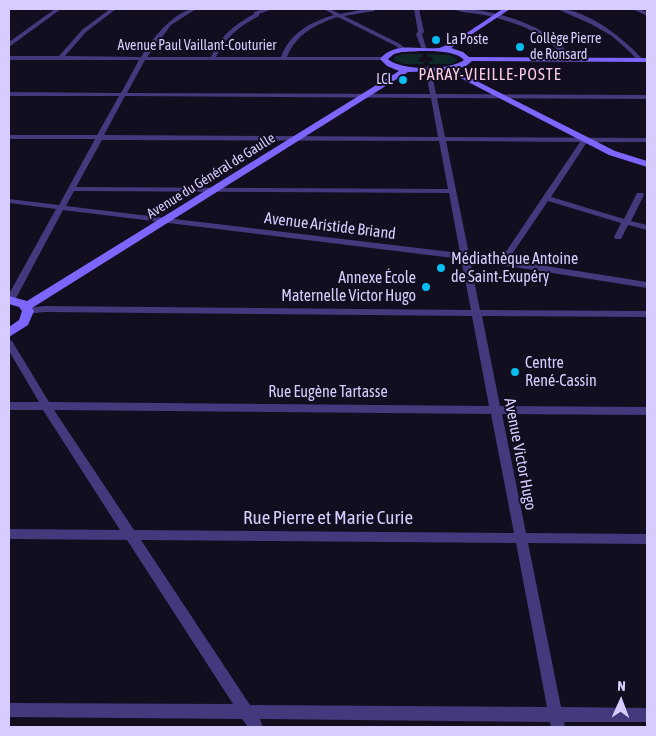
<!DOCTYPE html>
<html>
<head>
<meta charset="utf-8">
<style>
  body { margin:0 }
  #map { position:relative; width:656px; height:736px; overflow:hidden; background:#120d1f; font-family:"Asap Condensed",sans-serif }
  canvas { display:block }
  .frame { position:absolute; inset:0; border:10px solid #d8ccfe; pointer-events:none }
  .north { position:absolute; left:596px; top:676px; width:50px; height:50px; -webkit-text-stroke:4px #120d1f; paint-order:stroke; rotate:2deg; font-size:14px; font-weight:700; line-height:20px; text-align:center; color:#d8ccfe }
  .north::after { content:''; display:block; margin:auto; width:18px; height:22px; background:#d8ccfe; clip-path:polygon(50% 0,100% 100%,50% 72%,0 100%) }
</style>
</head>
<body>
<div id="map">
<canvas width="656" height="736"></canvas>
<div class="frame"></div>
<div class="north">N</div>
</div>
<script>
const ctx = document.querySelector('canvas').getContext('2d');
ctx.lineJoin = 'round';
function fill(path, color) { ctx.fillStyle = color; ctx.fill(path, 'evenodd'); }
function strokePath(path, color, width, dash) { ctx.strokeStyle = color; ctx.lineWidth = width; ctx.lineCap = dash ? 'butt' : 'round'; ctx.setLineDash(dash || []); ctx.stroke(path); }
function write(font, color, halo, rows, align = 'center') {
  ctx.font = font + ' "Asap Condensed",sans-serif'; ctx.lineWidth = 4; ctx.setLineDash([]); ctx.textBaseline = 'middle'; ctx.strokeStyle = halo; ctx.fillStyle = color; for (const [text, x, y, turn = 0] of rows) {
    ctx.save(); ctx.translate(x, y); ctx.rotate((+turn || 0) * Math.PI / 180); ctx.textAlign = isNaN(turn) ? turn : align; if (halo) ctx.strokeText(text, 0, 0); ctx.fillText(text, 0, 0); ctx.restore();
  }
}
fill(new Path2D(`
  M402,54H422L423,57H419L420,62H424V64H404L395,61L394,57Z
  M427,54L450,55L458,60L452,64H429V62L433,61L432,57H428Z`), '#102729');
fill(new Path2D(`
  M55,9H61L9,47V42Z
  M110,9H116L86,32L65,56L141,57C150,41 176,8 196,9L171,25L147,57H211C219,37 235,24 254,14V12L264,9H272L259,14V16C240,26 225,37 216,57H281C290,33 310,22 334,15L324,9H330L340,14L365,9H376L374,11L344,16L400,44L407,50L402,51L396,46L338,17C316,24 296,34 287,57H384L386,58V60H145L127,93L430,94L425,68L428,66L431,68L436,94L647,95V99L437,98L445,137L647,138V142H587L551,197L624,219L637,193H643L644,195L631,221L647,225V230L628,225L621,239H615L614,237L621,223L548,201L508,260L647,282V288L470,260L480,310L647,311V317L482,316L500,406L647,407V415L502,414L526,533L647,534V544L528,543L561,707L647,708V722H564L565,727H551L550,722L260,719L263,727H248L242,719L9,717V703L233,704L127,540L9,539V529L120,530L43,410H9V402H39L9,351V340L12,341L49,402L489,406L472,316L44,312L28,314L23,311L28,308L44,306L471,310L461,259L63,210L15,300L13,302L9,303V294L56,209L9,203V199L59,205L95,139H9V135H97L119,96H9V92L121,93L139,60H9V56H59L82,30ZM125,96L431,98L438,137L104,135ZM102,140L439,141L448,189L76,187ZM446,141L580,142L501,259L469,254ZM74,191L449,193L460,253L66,206ZM54,410L491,414L514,533L134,530ZM141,540L516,543L547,707L250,705Z
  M414,9H419L424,32L422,34L427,51L422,50L416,34L418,32Z
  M453,9C485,7 541,23 563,47C566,51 569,56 572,60L567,61C548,33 516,22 484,15C474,13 462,13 453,9Z
  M557,9C584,7 627,40 643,60L638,61L630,52L612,36L591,24Z
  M633,9H640L647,12V16Z`), '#44397d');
fill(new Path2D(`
  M503,9H510L451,48L463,52L469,57L647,58V62L472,61L466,66L455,70L615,151L647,161V167L609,155L447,71L408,72L32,308L34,311L28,325L9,337V327L19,320L22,311L19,307L9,304V296L27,301L399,71L387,66L380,59C394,41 420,50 439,48C450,46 491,16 503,9ZM402,52C418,51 454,48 464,60C449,71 400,71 388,59L394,54Z`), '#7c66fb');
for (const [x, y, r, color] of [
  [436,40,5,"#06bcf0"],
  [520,47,5,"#06bcf0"],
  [403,80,5,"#06bcf0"],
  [441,268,5,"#06bcf0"],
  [426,287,5,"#06bcf0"],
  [515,372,5,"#06bcf0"]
]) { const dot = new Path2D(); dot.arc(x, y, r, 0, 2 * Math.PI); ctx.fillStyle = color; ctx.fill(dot); strokePath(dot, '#120d1f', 2); }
write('14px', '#d8ccfe', '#120d1f', [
  ["Collège Pierre",530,39],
  ["de Ronsard",530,55],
  ["La Poste",446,40],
  ["LCL",393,80,"right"]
], 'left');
write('14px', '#d8ccfe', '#120d1f', [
  ["Avenue Paul Vaillant-Couturier",197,46],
  ["Avenue du Général de Gaulle",211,176,-32]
]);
ctx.letterSpacing = '1px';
write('16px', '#fecee7', '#120d1f', [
  ["PARAY-VIEILLE-POSTE",490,75]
]);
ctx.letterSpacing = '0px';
write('16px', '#d8ccfe', '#120d1f', [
  ["Avenue Aristide Briand",330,226,7],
  ["Rue Eugène Tartasse",328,392],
  ["Avenue Victor Hugo",520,454,79]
]);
write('16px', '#d8ccfe', '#120d1f', [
  ["Médiathèque Antoine",451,259],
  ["de Saint-Exupéry",451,277],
  ["Annexe École",416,278,"right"],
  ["Maternelle Victor Hugo",416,296,"right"],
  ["Centre",525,363],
  ["René-Cassin",525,381]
], 'left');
write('19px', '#d8ccfe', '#120d1f', [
  ["Rue Pierre et Marie Curie",328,518]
]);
</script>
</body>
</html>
